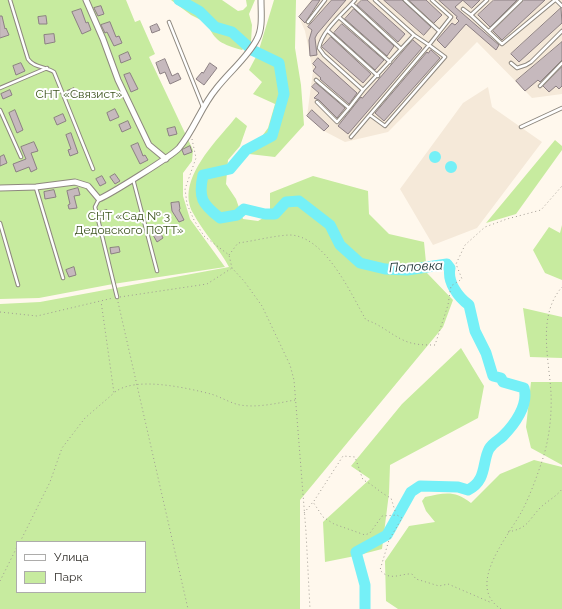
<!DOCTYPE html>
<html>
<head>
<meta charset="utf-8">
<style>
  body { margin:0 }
  #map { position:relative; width:562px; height:609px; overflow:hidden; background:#fff8ed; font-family:Raleway,sans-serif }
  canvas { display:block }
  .legend { position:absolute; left:16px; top:541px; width:130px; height:52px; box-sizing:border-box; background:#fff; border:1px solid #adacab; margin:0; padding:5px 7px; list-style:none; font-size:12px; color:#33302c }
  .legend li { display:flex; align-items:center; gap:8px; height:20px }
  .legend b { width:20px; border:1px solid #adacab }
</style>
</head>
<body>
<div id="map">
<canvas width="562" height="609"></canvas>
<ul class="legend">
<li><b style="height:5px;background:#fff"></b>Улица</li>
<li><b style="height:11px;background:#c7eb9f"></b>Парк</li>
</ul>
</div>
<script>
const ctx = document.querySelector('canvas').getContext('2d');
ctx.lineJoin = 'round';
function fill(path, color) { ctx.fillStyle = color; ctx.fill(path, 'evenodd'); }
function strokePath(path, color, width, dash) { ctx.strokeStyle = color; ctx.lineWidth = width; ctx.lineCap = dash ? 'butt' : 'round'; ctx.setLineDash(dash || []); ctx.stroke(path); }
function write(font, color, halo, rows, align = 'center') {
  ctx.font = font + ' Raleway,sans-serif'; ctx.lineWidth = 4; ctx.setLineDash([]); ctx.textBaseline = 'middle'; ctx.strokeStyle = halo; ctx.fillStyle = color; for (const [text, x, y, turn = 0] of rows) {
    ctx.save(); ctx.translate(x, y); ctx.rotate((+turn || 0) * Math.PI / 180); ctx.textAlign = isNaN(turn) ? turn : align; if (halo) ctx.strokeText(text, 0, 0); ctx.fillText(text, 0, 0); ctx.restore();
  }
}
fill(new Path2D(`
  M311,0H562V94L532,98L477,42L388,132L345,142L324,131L307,116L313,71L305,31L299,17Z
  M488,87L492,107L542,142L477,228L433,245L400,189L463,103Z`), '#f5e9d9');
fill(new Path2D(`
  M0,0H126L135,22L140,20L155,54L149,57L193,150L192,161L183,173V196L190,219L225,267L113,284L39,298L0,299Z
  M171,0H222L238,11L243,10L247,6L246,0H255L249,14L252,25L251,42L242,50C222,44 215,42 207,23L191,15Z
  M274,0H296L295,48L301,85L304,125L275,157L249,154L268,128L275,104L253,94L262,82L249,70L258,53Z
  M236,117L247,126L240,146L228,160L226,184L236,199L243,219L258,221L270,214V193L313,176L368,191L369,214L389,234L424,242L427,273L453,300L443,327L300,500V609H0V304L40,302L229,267C219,248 203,232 193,213C175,180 217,141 236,117ZM17,542H145V592H17Z
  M555,140L562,146V150L516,214L486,223Z
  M562,225V280L545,273L533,250L549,227L560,233Z
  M523,308L562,317V358L530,357Z
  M461,348L484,386L478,418L390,465L389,493L382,549L355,556L325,562L323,522L370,479L351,466L402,404Z
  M531,382H562V465L531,448L526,427Z
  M534,460L562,467V609H398L386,601L385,561L409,526L435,522L426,511L422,501L425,497C445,493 454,490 471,503L500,474Z`), '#c7eb9f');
fill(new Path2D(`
  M429 157a6 6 0 1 1 12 0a6 6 0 1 1-12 0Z
  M445 167a6 6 0 1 1 12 0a6 6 0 1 1-12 0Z`), '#75f0f7');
strokePath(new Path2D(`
  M179,0L199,11L215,27L232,32L252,50L279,63L284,94L272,136L246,150L230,169L203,175C198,198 202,204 220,218L237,215L244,209L265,214H275L286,202L299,201L330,225L340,245L360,263L385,269L407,270L447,264L450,268C447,282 458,297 469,305L475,331L486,353L493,376L501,378L503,382L524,388C529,405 514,425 503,436C498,441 493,442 489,449C482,462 487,481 468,490L458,487L420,486L411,492L387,535L356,552L365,585V609`), '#75f0f7', 11);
const building = new Path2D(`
  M313,0H320L305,23L299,17Z
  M332,0H346L317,34L315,38L317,55L310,56L309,40L312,30L308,27Z
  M362,0H367L405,34L398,42L357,5Z
  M384,0H402L431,27L424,35Z
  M409,0H426L442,15L434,23Z
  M439,0H463L455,7L499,45L496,50L466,24L445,48L437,40L452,23L455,25L459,21L456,18L457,17Z
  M463,0H480L472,8Z
  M494,0H517L490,27L478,15Z
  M524,0H545L502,40L493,31Z
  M101,6L104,14L98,16L94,8Z
  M561,8L562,23L519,62L511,54Z
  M81,9L86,23L88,22L91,30L82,34L72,12Z
  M354,9L394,46L387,56L345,19Z
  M0,16H2L5,29L6,28L9,35L0,38Z
  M46,16L47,24H39L38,17Z
  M110,22L116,37L119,36L122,43L114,46L107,32L105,33L101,25Z
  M157,24L160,30L152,33L150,27Z
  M342,24L384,60L375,70L334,33Z
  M54,34L55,42L45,44L44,35Z
  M331,37L371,74L363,83L322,47Z
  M413,40L422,48L348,134L338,126L361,97L362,98Z
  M562,42V60L540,82L538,80L525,91L516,81Z
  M431,50L440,58L384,121L375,113L427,52L428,53Z
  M128,52L131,59L121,63L119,56Z
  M318,58L357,93L349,104L320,79L321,78L313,71L316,67L313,64Z
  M165,59L172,76L178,73L181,79L170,84L165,72L160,74L156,63Z
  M21,63L25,71L16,75L13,66Z
  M210,63L217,68L204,85L196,79L202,72L203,73Z
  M562,67V86L559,89L556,86L549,92L543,86Z
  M130,73L138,89L131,92L124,75Z
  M316,83L345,108L337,118L319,100L314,98L319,93L312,87Z
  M74,88L77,95L69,98L67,91Z
  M10,90L12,95L3,99L1,94Z
  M115,109L119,117L110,121L107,113Z
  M15,110L23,130L17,133L9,113Z
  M312,110L329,126L324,131L307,116Z
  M63,114L66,121L57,125L54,118Z
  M128,121L131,128L122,132L119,125Z
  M175,127L177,134L169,136L167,129Z
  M71,133L78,153L70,156L68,150L71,149L66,135Z
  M34,142L38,151L31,153L37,169L31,172L29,167L16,172L13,164L26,159L21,147Z
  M138,143L143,156L145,155L148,160L140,164L131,146Z
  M190,146L192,152L184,155L182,150Z
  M4,155L7,163L0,166V157Z
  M115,174L120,181L115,184L110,177Z
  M102,176L106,183L100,186L96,179Z
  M78,188L80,195L74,196L77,208L69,209L68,205L70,204L67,191Z
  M54,190L56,197L45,199L44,192Z
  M179,202L180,209L179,210L184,220L179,222L172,211L171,203Z
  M107,210L109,217L101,220L99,212Z
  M159,230L163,238L157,242L152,233Z
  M119,247L120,252L111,254L110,248Z
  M74,267L76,275L69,277L66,270Z`);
fill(building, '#c6b9bd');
strokePath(building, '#8c8083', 1);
const lane = new Path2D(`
  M10,0L28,59C34,68 45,66 54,72L93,169
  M355,0C344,13 322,30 319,48L324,55L363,90L414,35L375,0
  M405,0L439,31
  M556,0L562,6
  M352,4L401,49
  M463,9L471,15L487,0
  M471,15L502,44L555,0
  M340,18L390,62
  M169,22L203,107
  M308,22L325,0
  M328,31L378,76
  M489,31L521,0
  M414,35L429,45L451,17L432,0
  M511,63L517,68L526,65L531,62L562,31
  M316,80L349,108L363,90
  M540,86L562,63
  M0,88L47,68
  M317,102L337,122L349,108
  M0,110L21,157
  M521,127L562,108
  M351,137L429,45L445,57L385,126L370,115
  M133,179L157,271
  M36,188L63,278
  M99,199L95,207L117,297
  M0,223L18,285`);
const street = new Path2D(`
  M86,0L103,39L118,80L149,145L166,159
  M0,188L36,187L75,182L88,186L99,199C109,195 172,156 179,148C194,130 201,107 216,89C229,72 248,57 257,39C263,28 261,13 261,0`);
strokePath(lane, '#8e887f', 4.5);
strokePath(street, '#8e887f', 7);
strokePath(new Path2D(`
  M192,139L196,158L185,189L187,204L194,220L204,236L229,255L232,268L244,281L262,306L290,365L294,380L306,532L310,609
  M229,255L238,243C254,241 272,236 289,235C325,235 351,294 366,320C380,324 390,334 403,340C413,345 424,345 435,345L448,305L451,286L462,279L456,264L465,245L485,227L507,219L541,210L562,186
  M120,297L207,284L232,268
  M118,302L188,609
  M0,312L37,316L113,298
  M115,392C136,376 187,388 211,394C221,397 230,403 240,405C258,408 278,403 295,400
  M314,501L343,456L355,457L363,480C374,485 380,493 391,498L396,514
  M304,513L313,502L323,517L334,524L365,535L370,533L382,516L397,515L402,518L389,540L380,570C390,582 401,573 412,574L416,579L439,586L448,584L492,603
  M508,532C528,528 527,522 540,508C547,501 556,497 562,489
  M20,542L50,482L62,448L85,418L114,393L101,301
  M0,581L17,547
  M501,609C464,585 510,535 523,509C530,495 536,479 541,464C549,442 552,416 551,393C549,358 537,316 562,287`), '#a09b93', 1, [1, 3]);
strokePath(lane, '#fff', 2.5);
strokePath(street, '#fff', 5);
write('12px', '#3b521c', '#fff', [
  ["СНТ «Связист»",79,94],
  ["СНТ «Сад № 3",129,216],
  ["Дедовского ПОТТ»",129,230]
]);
write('italic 13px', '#182f30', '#fff', [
  ["Поповка",416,267,-3]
]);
</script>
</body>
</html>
